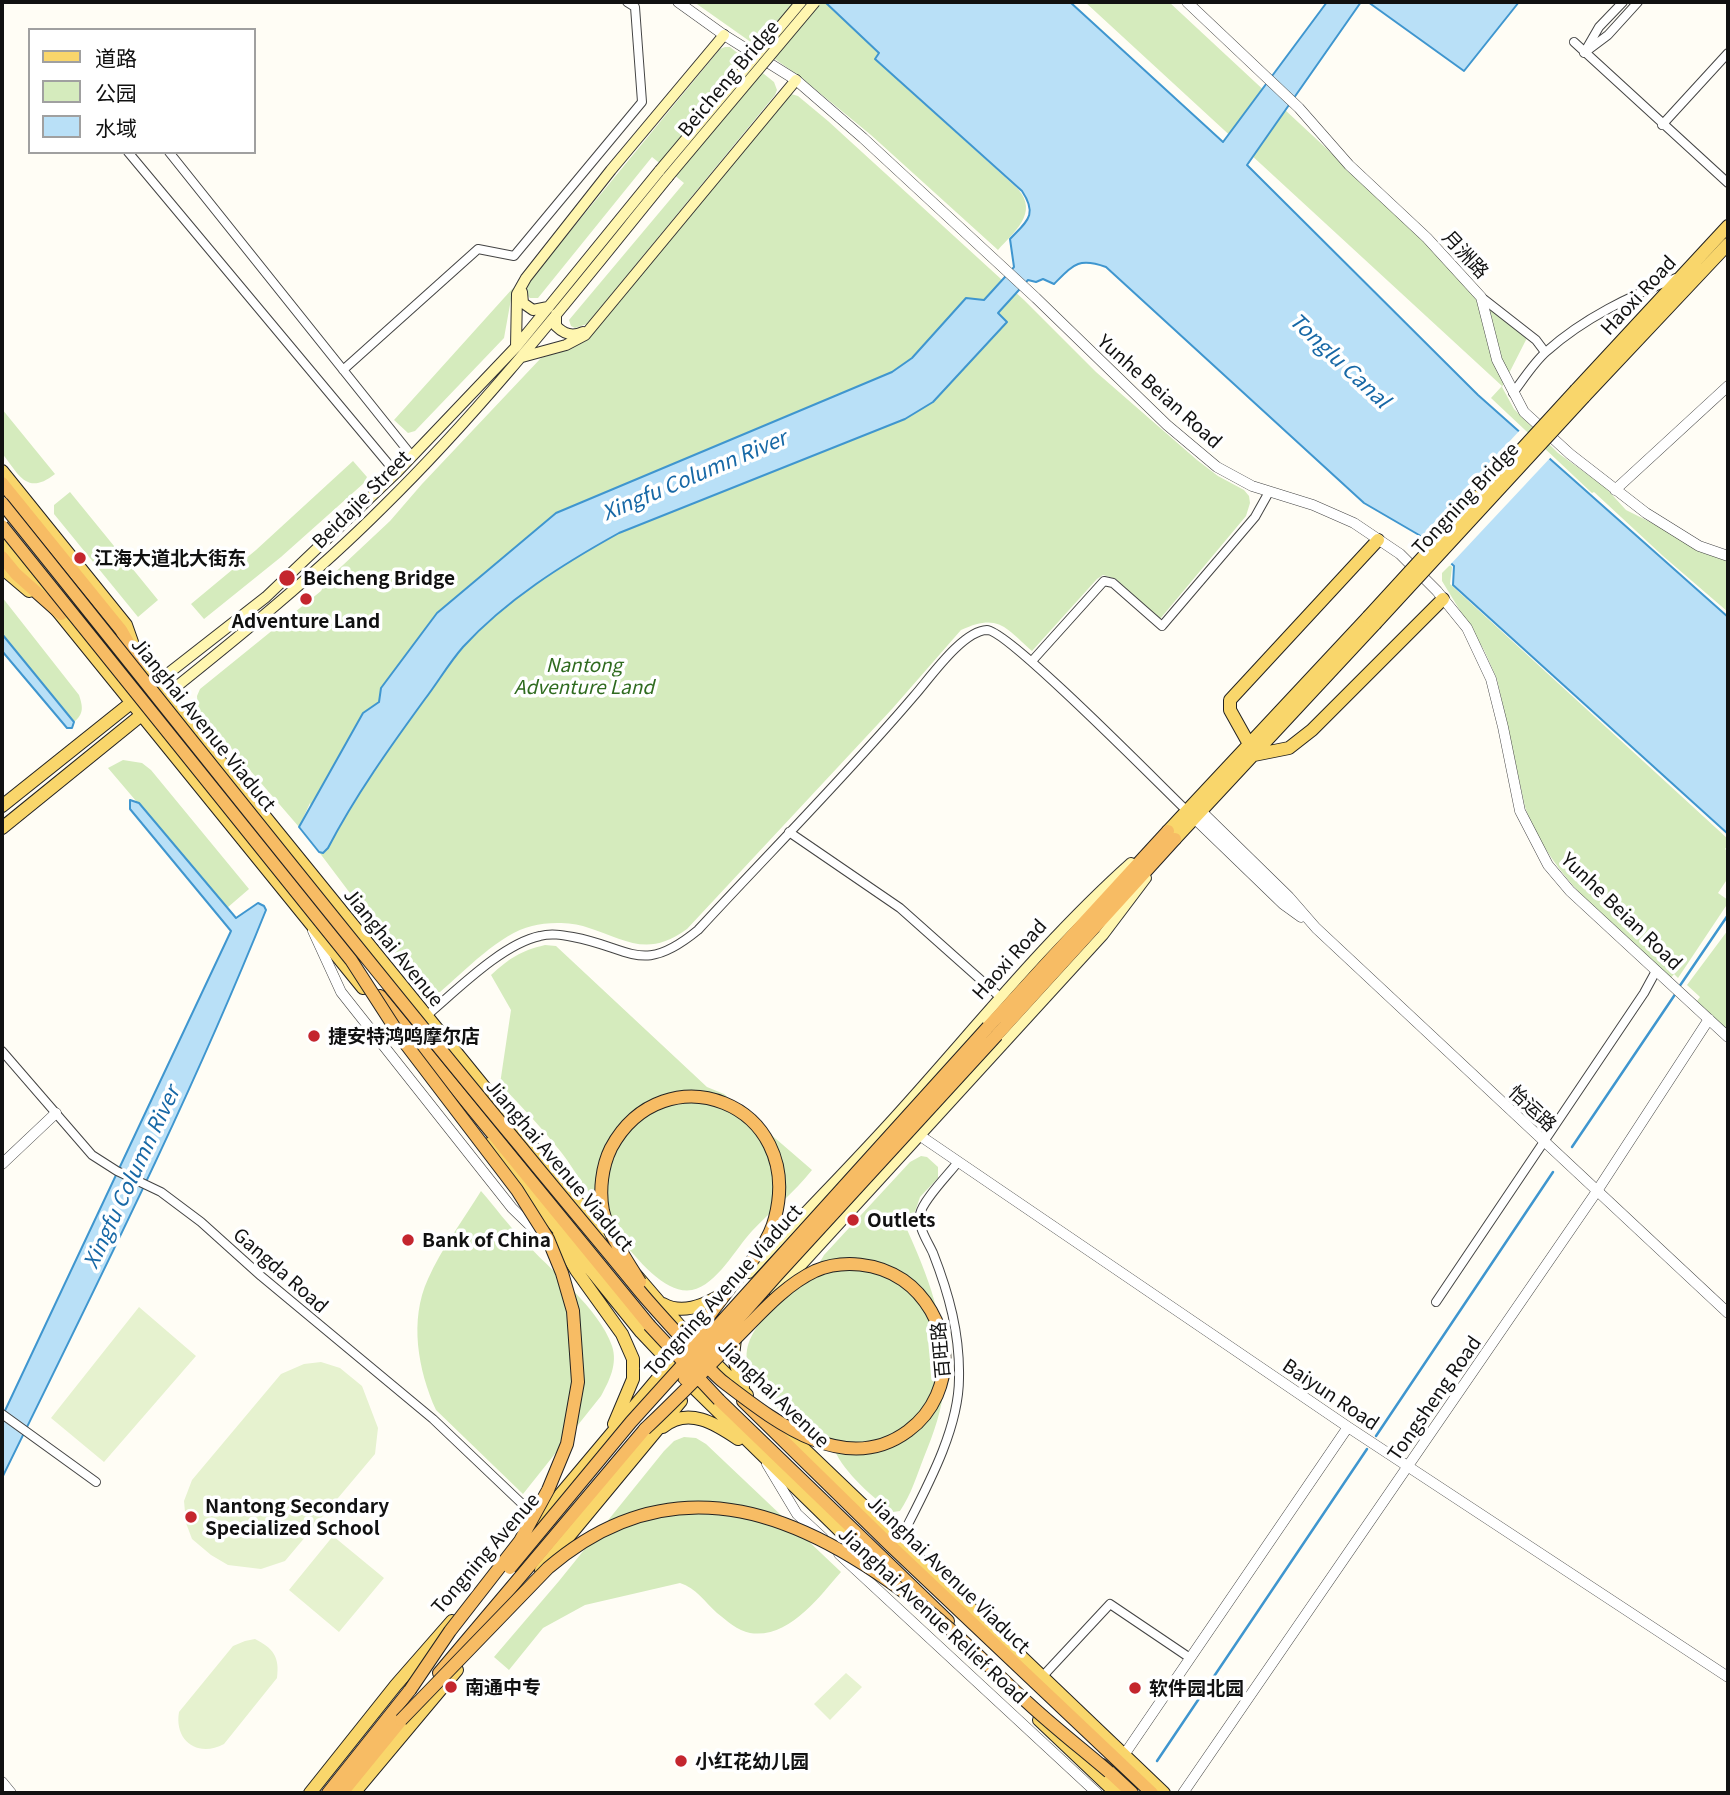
<!DOCTYPE html>
<html>
<head>
<meta charset="utf-8">
<style>
  body { margin:0 }
  #map { position:relative; width:1730px; height:1795px; overflow:hidden; background:#fffdf5; font-family:Georgia,"Noto Sans SC",serif }
  canvas { display:block }
  .frame { position:absolute; inset:0; border:4px solid #111; pointer-events:none }
  .legend { position:absolute; left:28px; top:28px; width:228px; height:126px; box-sizing:border-box; background:#fff; border:2px solid #a0a0a0; margin:0; padding:9px 12px; list-style:none; font-size:21px; color:#111 }
  .legend li { display:flex; align-items:center; gap:14px; height:35px }
  .legend b { width:35px; border:2px solid #a0a0a0 }
</style>
</head>
<body>
<div id="map">
<canvas width="1730" height="1795"></canvas>
<div class="frame"></div>
<ul class="legend">
<li><b style="height:9px;background:#f9d66b"></b>道路</li>
<li><b style="height:19px;background:#d5ebbd"></b>公园</li>
<li><b style="height:19px;background:#b9e0f7"></b>水域</li>
</ul>
</div>
<script>
const ctx = document.querySelector('canvas').getContext('2d');
ctx.lineJoin = 'round';
function fill(path, color) { ctx.fillStyle = color; ctx.fill(path, 'evenodd'); }
function strokePath(path, color, width, dash) { ctx.strokeStyle = color; ctx.lineWidth = width; ctx.lineCap = dash ? 'butt' : 'round'; ctx.setLineDash(dash || []); ctx.stroke(path); }
function write(font, color, halo, rows, align = 'center') {
  ctx.font = font + ' Georgia,"Noto Sans SC",serif'; ctx.lineWidth = 7; ctx.setLineDash([]); ctx.textBaseline = 'middle'; ctx.strokeStyle = halo; ctx.fillStyle = color; for (const [text, x, y, turn = 0] of rows) {
    ctx.save(); ctx.translate(x, y); ctx.rotate((+turn || 0) * Math.PI / 180); ctx.textAlign = isNaN(turn) ? turn : align; if (halo) ctx.strokeText(text, 0, 0); ctx.fillText(text, 0, 0); ctx.restore();
  }
}
fill(new Path2D(`
  M694,2H825L879,53L875,59L1018,189C1039,213 1014,232 998,250L871,135L799,76Z
  M1085,2H1169L1528,336L1502,387L1514,409L1558,453L1605,487L1626,510L1688,541L1728,558V612L1663,556L1594,492L1592,493L1491,398L1502,386Z
  M725,47H730L774,82L777,90L775,95L587,324L575,328L571,326L569,320L684,183L652,157L538,298H530L527,295L526,285L720,49Z
  M791,94L798,96L828,121L1024,300L1096,372L1197,460L1218,476L1244,490L1249,496L1250,503L1246,516L1160,619L1116,579L1103,575L1097,579L1032,651C1005,627 998,613 961,630L892,709L687,929C647,958 627,940 586,927C571,922 547,922 532,926C500,933 464,972 440,992L427,991L417,982L319,852L323,853L310,803L299,827L198,710L197,696L200,689L321,591L327,580L390,521L422,484L541,358L573,347Z
  M513,288L504,338L415,431L408,433L394,420Z
  M2,409L55,474C27,496 19,475 2,453Z
  M353,461L367,477L364,483L281,557L204,619L191,604L256,550Z
  M70,492L158,600L138,617L54,514V505Z
  M1450,565L1452,567L1450,584L1728,839V845L1725,849L1728,852V878L1718,893L1728,900V903L1678,978L1674,974L1671,978C1616,927 1551,880 1525,807L1497,679L1484,650L1442,581V573Z
  M2,597L79,695C83,707 84,714 74,722L2,634Z
  M123,760L142,763L151,770L249,889L227,908L108,768Z
  M1728,930V1030L1697,1001L1700,997L1687,985Z
  M545,945L556,946L707,1087L724,1094L812,1170C794,1193 772,1210 752,1231C736,1248 717,1285 692,1290C647,1299 585,1182 561,1152C542,1128 521,1106 500,1084L511,1010L491,975C510,958 520,951 545,945Z
  M921,1156L927,1157L938,1167V1178L920,1197L914,1215L904,1223C928,1275 948,1326 944,1384C943,1408 933,1435 924,1457C917,1475 911,1495 900,1511L893,1512C875,1500 843,1471 835,1451C807,1431 740,1391 747,1350C750,1331 767,1314 780,1301C794,1286 815,1273 824,1255L910,1162Z
  M481,1191C495,1207 508,1225 523,1240C549,1269 600,1309 612,1346C618,1364 609,1381 601,1396L523,1494L436,1410C418,1370 409,1320 428,1279C441,1249 464,1219 481,1191Z
  M684,1437L696,1438L706,1444L841,1572C819,1597 789,1639 750,1633C738,1631 726,1620 717,1613C705,1602 696,1588 680,1583L585,1605L543,1628L509,1670L494,1657L559,1581L664,1451L674,1441Z`), '#d5ebbd');
fill(new Path2D(`
  M139,1307L196,1356L104,1462L51,1418Z
  M321,1362L340,1368L362,1386L378,1428L375,1454L285,1561L261,1569L228,1565L211,1555L192,1539L186,1523L184,1501L192,1480L281,1374L304,1364Z
  M333,1536L384,1578L339,1632L289,1590Z
  M255,1639C273,1648 280,1657 277,1678L224,1744C198,1758 174,1741 179,1712L233,1646L245,1641Z
  M846,1673L862,1687L830,1720L814,1704Z`), '#e6f2cf');
const water = new Path2D(`
  M825,2H1070L1223,142L1327,2H1361L1247,165L1478,395L1728,617V834L1453,585L1454,566L1419,535L1364,503L1106,267C1078,257 1073,265 1054,284L1043,279L1036,282L1028,280L998,313L1007,322L933,402L905,419L619,533C563,564 506,600 463,647C449,663 438,682 425,699C390,747 355,796 328,848L323,853L319,852L299,827L363,713L379,702L381,688L437,613L556,513L892,372L912,358L966,298L984,300L1014,267L1010,239C1027,221 1038,215 1022,191L875,59L879,53Z
  M1368,2H1519L1464,71Z
  M2,634L74,722L72,728H67L2,651Z
  M130,800L139,803L236,918L258,903L264,906L266,910C188,1104 94,1290 2,1478V1417L231,931L130,809Z`);
fill(water, '#b9e0f7');
strokePath(water, '#3f96cf', 2);
fill(new Path2D(`
  M1521,429L1552,456L1449,566L1419,539Z`), '#fffdf5');
strokePath(new Path2D(`
  M1679,987L1728,915
  M1572,1147L1676,993
  M1376,1436L1553,1172
  M1157,1761L1367,1449`), '#3f96cf', 2.5);
const minor = new Path2D(`
  M1623,2L1599,27L1584,53L1608,35L1638,2
  M1574,42L1728,183
  M1662,125L1728,53
  M128,152L396,473
  M169,152L412,456
  M1481,297L1536,340L1545,352
  M343,370L478,249L514,256L642,102L635,7L627,2
  M1513,393C1523,380 1534,362 1547,351C1584,318 1630,296 1676,278
  M1032,661L1104,581L1113,583L1162,626L1255,517L1269,492
  M789,832L900,908L1000,997
  M426,1016C457,990 502,944 540,936C551,933 562,935 573,937C632,948 642,976 698,930C770,852 845,777 914,696C930,678 962,631 987,630C1008,630 1161,786 1187,811
  M2,1051L92,1155L117,1171L161,1192L201,1222L261,1276L433,1419L537,1518
  M1436,1302L1644,993L1656,971
  M2,1414L96,1482
  M899,1542C923,1494 959,1432 959,1378C960,1334 949,1294 933,1253C928,1242 917,1226 920,1214C923,1200 948,1175 958,1162
  M1042,1677L1110,1604L1190,1658`);
const tertiary = new Path2D(`
  M678,2L724,35L796,80L863,138L1036,298L1167,425L1217,467L1252,486L1313,505L1354,523L1400,554L1437,591L1467,628L1491,679L1503,727L1520,811L1548,865L1570,891L1728,1037
  M1187,2L1299,108L1349,165L1427,238L1481,297L1497,360L1524,412L1570,454L1646,513L1699,546L1728,556
  M1615,490L1728,386
  M1201,811L1289,897L1316,928L1728,1313
  M1194,818L1283,904L1301,917
  M313,931L341,992L512,1208L544,1239
  M919,1135L1348,1427L1728,1677
  M2,1164L56,1113
  M767,1464L797,1514L823,1538
  M839,1554L1097,1793
  M1124,1755L1348,1427
  M2,1782L11,1793
  M1183,1793L1597,1191L1709,1019`);
const secondary = new Path2D(`
  M522,292L523,303L533,310L548,307
  M556,314V326C564,334 572,337 583,332
  M516,347L517,294L526,278L611,170L724,35
  M522,357L566,345L585,335L796,80
  M156,683L266,597L396,473L516,347L660,170
  M166,695C241,635 315,575 383,507C487,405 576,290 668,177
  M749,1273C796,1221 847,1170 895,1117C973,1031 1044,941 1131,863
  M775,1294L1103,935L1146,878`);
const primary = new Path2D(`
  M1576,390L1728,226
  M1584,397L1728,244
  M2,471L126,625L132,642
  M2,542L44,594
  M2,568L29,591
  M55,608L363,988
  M134,655L618,1252
  M1249,744L1230,710V700L1378,540
  M1254,755L1289,748L1312,730L1443,599
  M2,806L156,683
  M2,828L166,695
  M1168,831L1368,617
  M1175,839L1375,624
  M489,1144L641,1332L693,1387L883,1573
  M557,1238L576,1270L622,1334L633,1359V1379L614,1424
  M636,1275L691,1339L747,1395
  M663,1304C684,1316 708,1304 727,1291
  M735,1339L733,1356L743,1387
  M778,1424L1164,1793
  M663,1427C688,1406 716,1424 738,1439
  M528,1533L674,1359
  M541,1570L681,1401
  M1039,1720L1116,1793
  M310,1793L396,1685L452,1621
  M354,1793L457,1670`);
const trunk = new Path2D(`
  M2,483L121,630L139,662
  M2,557L16,574L61,614
  M380,996L649,1325
  M988,1027L1168,831
  M997,1035L1175,839
  M719,1400L948,1621
  M743,1401L890,1545L1152,1793
  M439,1673L645,1429
  M1102,1765L1132,1793
  M328,1793L410,1690
  M342,1793L408,1712`);
strokePath(minor, '#444', 10);
strokePath(tertiary, '#444', 11);
strokePath(secondary, '#333', 12);
strokePath(primary, '#222', 14);
strokePath(trunk, '#222', 14);
strokePath(minor, '#fff', 8);
strokePath(tertiary, '#fff', 10);
strokePath(secondary, '#fff6b0', 10);
strokePath(primary, '#f9d66b', 12);
strokePath(trunk, '#f7bc64', 12);
const secondaryBridge = new Path2D(`
  M660,170L801,2
  M668,177L815,2`);
const primaryBridge = new Path2D(`
  M1368,617L1576,390
  M1375,624L1584,397`);
const trunkBridge = new Path2D(`
  M2,503C174,717 344,934 520,1146C559,1194 599,1241 638,1289C658,1313 679,1335 700,1358C708,1367 716,1377 726,1384C777,1423 846,1477 908,1431C934,1412 947,1381 944,1350C941,1323 926,1296 903,1280C878,1263 843,1259 815,1271C785,1285 760,1314 737,1337C707,1368 677,1399 645,1429
  M2,526L351,960L402,1039L517,1190L548,1239L562,1273L573,1311L578,1382L567,1444L548,1490L520,1541L450,1631L410,1690
  M640,1282C627,1260 609,1236 603,1211C599,1191 602,1166 611,1148C664,1050 805,1103 775,1218C768,1246 746,1267 729,1289C714,1309 699,1329 685,1349
  M649,1325L719,1400
  M685,1379L777,1275L997,1035
  M510,1568L631,1422L988,1027
  M401,1720L548,1568C677,1457 808,1515 926,1609C962,1637 994,1672 1028,1703C1054,1727 1082,1749 1109,1772`);
strokePath(secondaryBridge, '#333', 12, []);
strokePath(primaryBridge, '#222', 14, []);
strokePath(trunkBridge, '#222', 14, []);
strokePath(secondaryBridge, '#fff6b0', 10);
strokePath(primaryBridge, '#f9d66b', 12);
strokePath(trunkBridge, '#f7bc64', 12);
for (const [x, y, r, color] of [
  [80,558,7,"#c4262e"],
  [287,578,9,"#c4262e"],
  [306,599,7,"#c4262e"],
  [314,1036,7,"#c4262e"],
  [853,1220,7,"#c4262e"],
  [408,1240,7,"#c4262e"],
  [191,1517,7,"#c4262e"],
  [451,1687,7,"#c4262e"],
  [1135,1688,7,"#c4262e"],
  [681,1761,7,"#c4262e"]
]) { const dot = new Path2D(); dot.arc(x, y, r, 0, 2 * Math.PI); ctx.fillStyle = color; ctx.fill(dot); strokePath(dot, '#fff', 2.5); }
write('19px', '#111', '#fff', [
  ["Beicheng Bridge",728,78,-50],
  ["月洲路",1466,254,47],
  ["Haoxi Road",1638,295,-47],
  ["Yunhe Beian Road",1160,391,42],
  ["Tongning Bridge",1465,498,-47],
  ["Beidajie Street",361,499,-45],
  ["Jianghai Avenue Viaduct",204,724,51],
  ["Yunhe Beian Road",1622,911,44],
  ["Jianghai Avenue",394,947,51],
  ["Haoxi Road",1009,959,-48],
  ["怡运路",1533,1108,43],
  ["Jianghai Avenue Viaduct",560,1165,50],
  ["Gangda Road",281,1270,41],
  ["Tongning Avenue Viaduct",723,1290,-48],
  ["百旺路",940,1350,-95],
  ["Jianghai Avenue",774,1393,44],
  ["Baiyun Road",1331,1394,34],
  ["Tongsheng Road",1434,1398,-55],
  ["Tongning Avenue",485,1553,-49],
  ["Jianghai Avenue Viaduct",949,1574,44],
  ["Jianghai Avenue Relief Road",933,1615,43]
]);
write('bold 19px', '#111', '#fff', [
  ["江海大道北大街东",94,558],
  ["Beicheng Bridge",303,578],
  ["Adventure Land",306,621,"center"],
  ["捷安特鸿鸣摩尔店",328,1036],
  ["Outlets",867,1220],
  ["Bank of China",422,1240],
  ["Nantong Secondary",205,1506],
  ["Specialized School",205,1528],
  ["南通中专",465,1687],
  ["软件园北园",1149,1688],
  ["小红花幼儿园",695,1761]
], 'left');
write('italic 19px', '#2f6b1f', '#fff', [
  ["Nantong",584,665],
  ["Adventure Land",584,687]
]);
write('italic 21px', '#1768a6', '#fff', [
  ["Tonglu Canal",1340,360,43],
  ["Xingfu Column River",694,475,-23],
  ["Xingfu Column River",131,1177,-65]
]);
</script>
</body>
</html>
